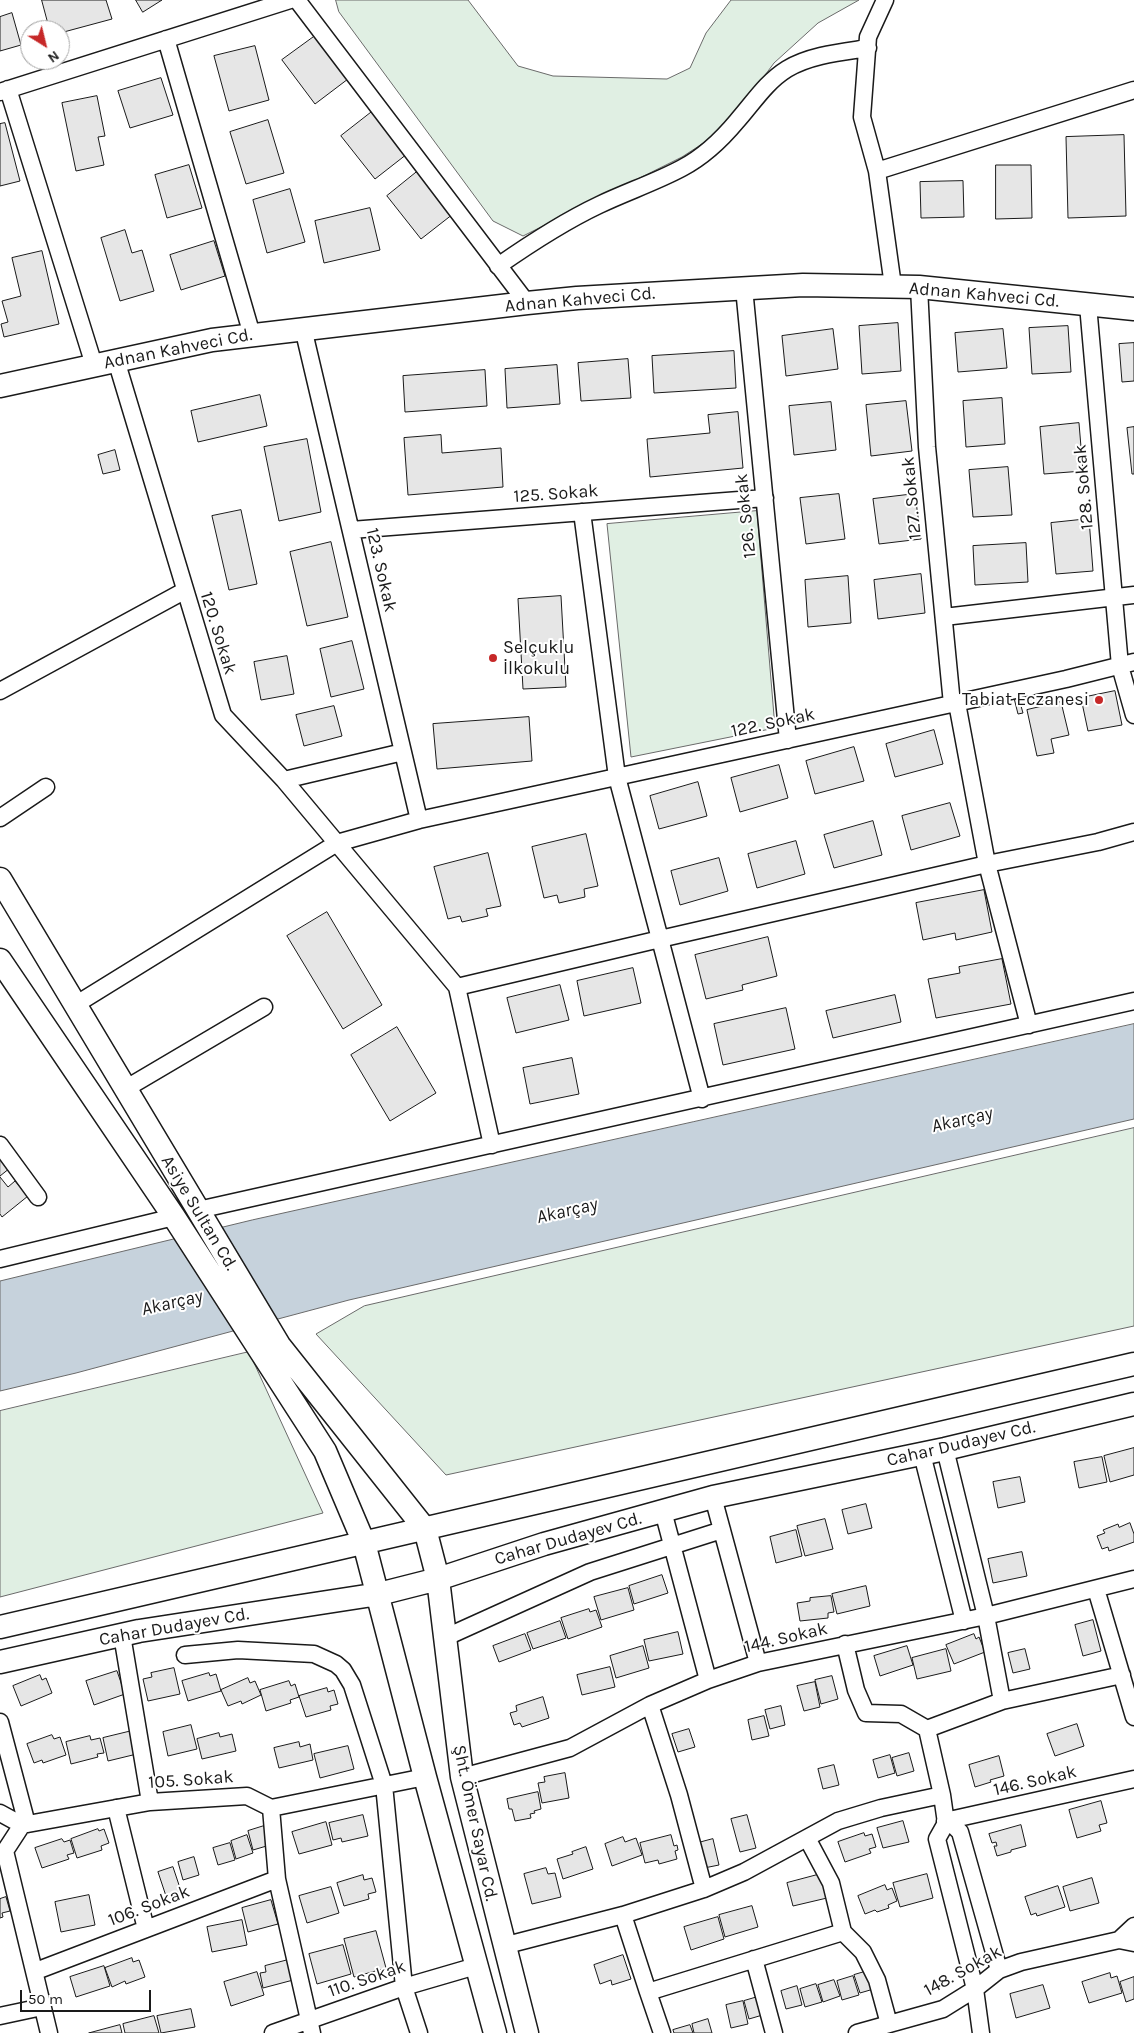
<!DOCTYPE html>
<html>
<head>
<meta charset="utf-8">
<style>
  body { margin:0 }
  #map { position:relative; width:1134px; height:2033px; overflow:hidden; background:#fff; font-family:Karla,sans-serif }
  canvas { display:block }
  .north { position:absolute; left:20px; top:20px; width:50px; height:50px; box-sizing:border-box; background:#fff; border:1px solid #a3a3a3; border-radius:50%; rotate:144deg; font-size:14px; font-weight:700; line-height:20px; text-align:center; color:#1a1a1a }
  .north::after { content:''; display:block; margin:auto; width:18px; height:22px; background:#c62828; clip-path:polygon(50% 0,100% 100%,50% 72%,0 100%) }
  .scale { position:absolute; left:20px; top:1990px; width:131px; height:22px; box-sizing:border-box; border:2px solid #1a1a1a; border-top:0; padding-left:6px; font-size:15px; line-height:18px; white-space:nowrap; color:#1a1a1a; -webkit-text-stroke:4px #fff; paint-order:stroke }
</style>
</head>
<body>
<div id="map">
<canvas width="1134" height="2033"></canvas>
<div class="north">N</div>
<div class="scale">50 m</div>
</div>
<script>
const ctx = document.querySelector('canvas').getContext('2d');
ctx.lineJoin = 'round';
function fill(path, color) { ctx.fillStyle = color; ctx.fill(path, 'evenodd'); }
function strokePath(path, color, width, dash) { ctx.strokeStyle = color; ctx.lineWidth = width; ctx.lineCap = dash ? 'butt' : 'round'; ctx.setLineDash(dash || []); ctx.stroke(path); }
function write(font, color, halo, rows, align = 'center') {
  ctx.font = font + ' Karla,sans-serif'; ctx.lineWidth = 4; ctx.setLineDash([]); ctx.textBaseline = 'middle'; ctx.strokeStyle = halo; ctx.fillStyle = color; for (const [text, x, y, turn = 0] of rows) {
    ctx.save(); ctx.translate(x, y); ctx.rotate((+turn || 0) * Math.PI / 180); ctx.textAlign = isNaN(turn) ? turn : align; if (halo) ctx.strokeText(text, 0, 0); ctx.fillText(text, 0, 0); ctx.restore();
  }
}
const green = new Path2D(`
  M336,0H468L518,66L553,76L667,79L690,68L706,33L731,0H859L818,23L774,63L725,129L682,157L523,236L493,221L339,12Z
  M757,511L775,728L631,757L607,524Z
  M1134,1128V1326L446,1475L316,1334L364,1306Z
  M249,1352L323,1513L0,1597V1411Z`);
fill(green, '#e0efe3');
strokePath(green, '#6a6a6a', 1);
const water = new Path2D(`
  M1134,1024V1119L349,1300L76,1373L0,1391V1281L252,1220Z`);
fill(water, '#c6d2dc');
strokePath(water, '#6a6a6a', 1);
const building = new Path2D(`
  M42,0H106L112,19L60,33V30H50Z
  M136,0H162L143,12Z
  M12,13L21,45L0,51V17Z
  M315,36L348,79L315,104L282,60Z
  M255,46L269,100L229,111L214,56Z
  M161,78L173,115L130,128L118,91Z
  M97,96L105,136L98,137L104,165L76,171L62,103Z
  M373,111L407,154L375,179L341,136Z
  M268,120L284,173L246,184L230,132Z
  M5,123L20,181L0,186V124Z
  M1124,135L1126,216L1068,218L1066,137Z
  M189,165L202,208L167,218L155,175Z
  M996,165H1031L1032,218L996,219Z
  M418,171L453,214L421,239L387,196Z
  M963,181L964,217L921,218L920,182Z
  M290,189L305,242L267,253L253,200Z
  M370,208L380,250L324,263L315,221Z
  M125,230L132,253L142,250L154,291L120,301L101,238Z
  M214,241L225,276L181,290L170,255Z
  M42,251L59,324L4,337L1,324L8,322L2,301L21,296L12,258Z
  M898,323L901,371L862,374L859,326Z
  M1068,326L1071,372L1032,374L1029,328Z
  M833,329L838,369L786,376L782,336Z
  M1003,329L1007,368L958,372L955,333Z
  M1134,343V381L1122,382L1119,344Z
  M734,351L736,388L654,393L652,356Z
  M628,359L631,398L581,401L578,363Z
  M557,365L560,404L507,408L505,369Z
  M485,370L487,406L405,412L403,376Z
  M260,395L267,426L198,442L191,411Z
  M1002,398L1005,444L966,447L963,401Z
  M906,401L912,451L871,456L866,405Z
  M831,402L836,450L794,455L789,406Z
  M738,412L743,468L650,477L647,439L710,433L708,415Z
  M1079,423L1083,471L1044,474L1040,427Z
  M1134,427V474H1132L1127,428Z
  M441,435L442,453L501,448L503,487L408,495L404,438Z
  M307,439L321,512L279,521L264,447Z
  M115,450L120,470L103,474L98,455Z
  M1008,467L1012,515L973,517L969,470Z
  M839,494L845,539L806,544L800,498Z
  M915,494L921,539L879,544L873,499Z
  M241,510L257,584L229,590L212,516Z
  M1089,519L1093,571L1056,574L1051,523Z
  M331,542L348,617L307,626L290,552Z
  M1026,543L1028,582L975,585L973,546Z
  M921,574L925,613L878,619L874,580Z
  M848,576L851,623L808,627L805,580Z
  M561,596L566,687L523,689L518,599Z
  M352,641L364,689L331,697L320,649Z
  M287,656L294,694L261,700L254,662Z
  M1115,691L1122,725L1088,731L1081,698Z
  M1040,692L1043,701L1021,706L1023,713L1018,714L1014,698Z
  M1061,702L1069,735L1051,739L1054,753L1037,756L1027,710Z
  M334,706L342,736L304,746L296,715Z
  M529,717L532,761L437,769L433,724Z
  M934,730L943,764L895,777L886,744Z
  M854,747L864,781L815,794L806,761Z
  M779,765L788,798L740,812L731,778Z
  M698,782L707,816L659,829L650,796Z
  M950,803L960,836L911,850L902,816Z
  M873,821L882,855L834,868L824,835Z
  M586,834L598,886L584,889L585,897L559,903L557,895L544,898L532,847Z
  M796,841L805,874L757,888L748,854Z
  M488,853L501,906L486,909L488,916L462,922L460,916L448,919L434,867Z
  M719,858L728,891L680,905L671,871Z
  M984,890L992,932L956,940L955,933L923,940L916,903Z
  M327,912L382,1005L343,1029L287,936Z
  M768,937L777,976L742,985L743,990L706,999L695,955Z
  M1002,959L1011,1004L936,1018L928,979L960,973L959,967Z
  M633,968L641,1003L584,1016L577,981Z
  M560,985L569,1020L516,1033L507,998Z
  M895,995L901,1022L833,1038L826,1011Z
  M786,1008L795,1049L723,1065L714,1024Z
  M397,1027L436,1093L390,1121L351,1055Z
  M572,1058L579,1094L530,1104L523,1068Z
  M0,1156L10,1168L0,1176Z
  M0,1177L8,1187L15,1181L28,1196L2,1217L0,1214Z
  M1134,1448V1475L1110,1482L1104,1456Z
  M1102,1457L1107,1482L1079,1488L1074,1462Z
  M1020,1477L1025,1502L998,1508L993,1482Z
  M866,1504L872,1528L848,1534L842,1510Z
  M825,1519L833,1549L805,1556L797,1526Z
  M1130,1523L1134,1534V1542L1109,1551L1108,1547L1102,1549L1097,1536L1105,1533L1103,1530L1118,1524L1119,1527Z
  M796,1530L802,1556L776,1563L770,1537Z
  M1022,1552L1027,1576L993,1583L988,1559Z
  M662,1575L668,1593L634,1604L629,1586Z
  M866,1586L870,1606L837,1614L832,1594Z
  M628,1588L634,1610L601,1620L594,1597Z
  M831,1596L834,1612L828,1613V1618L800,1621L797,1603L810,1601V1598Z
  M589,1609L590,1612L596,1610L602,1627L568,1639L561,1618Z
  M1093,1620L1101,1651L1083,1656L1075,1625Z
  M560,1621L566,1638L533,1649L527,1633Z
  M678,1632L683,1654L649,1661L644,1640Z
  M525,1634L531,1650L499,1662L493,1646Z
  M974,1634L976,1639L979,1637L985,1652L954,1664L946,1645Z
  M643,1646L649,1668L616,1678L610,1656Z
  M907,1646L913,1665L880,1676L874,1656Z
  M946,1649L951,1671L917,1679L912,1658Z
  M1025,1649L1030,1669L1013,1673L1008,1653Z
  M610,1667L615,1687L582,1695L577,1675Z
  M174,1668L180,1694L148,1701L143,1679L152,1677L151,1673Z
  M117,1671L125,1694L94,1705L86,1681Z
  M209,1673L210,1676L216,1674L221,1691L188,1701L182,1681Z
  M40,1675L42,1680L46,1678L52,1693L21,1706L13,1686Z
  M832,1676L838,1699L821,1704L815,1680Z
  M248,1678L250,1683L255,1681L261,1695L242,1704L241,1701L228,1706L221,1690Z
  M289,1681L291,1686L295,1684L299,1697L290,1700L291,1703L266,1711L260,1690Z
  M815,1682L820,1707L804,1711L797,1686Z
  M327,1688L328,1692L334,1690L338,1704L330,1706L331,1710L306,1717L299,1696Z
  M543,1697L549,1718L522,1727L520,1723L514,1725L510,1713L517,1711L516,1706Z
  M781,1706L785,1725L770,1729L765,1710Z
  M764,1716L769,1736L752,1740L748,1720Z
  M1077,1724L1084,1746L1055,1756L1047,1734Z
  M191,1725L197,1749L168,1756L163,1732Z
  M689,1729L695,1747L678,1752L672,1734Z
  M136,1730L141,1753L108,1761L103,1738Z
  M219,1733L220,1737L232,1734L236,1751L202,1759L197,1739Z
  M52,1735L54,1739L60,1737L66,1755L43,1763L42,1760L34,1763L27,1744Z
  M90,1736L91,1740L100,1738L104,1753L97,1754L98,1757L71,1764L66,1742Z
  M299,1742L300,1747L310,1744L313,1760L279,1768L274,1748Z
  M348,1746L354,1769L320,1778L314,1754Z
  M909,1753L914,1771L897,1776L892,1758Z
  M890,1755L895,1773L878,1778L873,1760Z
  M999,1756L1004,1776L990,1780L991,1782L975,1787L969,1765Z
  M834,1765L839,1785L823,1789L818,1769Z
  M565,1773L569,1798L542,1803L538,1783L545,1782L544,1777Z
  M538,1792L541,1809L534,1811L535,1813L530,1814L531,1818L515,1821L512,1809H509L507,1799Z
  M1101,1801L1107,1823L1099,1825L1101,1831L1077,1838L1069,1810Z
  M363,1815L368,1836L342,1842L341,1838L333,1840L329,1823Z
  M747,1815L756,1848L740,1852L731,1819Z
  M903,1821L909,1842L883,1848L877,1828Z
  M326,1822L332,1845L299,1854L292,1832Z
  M1021,1825L1026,1846L1011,1850V1852L997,1856L994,1846H997L996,1842L992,1843L989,1834Z
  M264,1826L270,1845L253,1850L248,1831Z
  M98,1829L99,1831L104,1829L109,1843L101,1846L102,1850L77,1858L71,1839Z
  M864,1833L865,1836L872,1834L876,1847L869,1849L871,1853L845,1862L838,1842Z
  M247,1835L253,1853L236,1859L231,1841Z
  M671,1835L674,1846L677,1845L678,1850L675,1851L677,1859L659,1864L658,1860L645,1863L640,1843Z
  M623,1837L625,1842L636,1838L642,1855L612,1866L605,1844Z
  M62,1839L64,1842L70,1840L74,1853L67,1855L69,1859L42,1868L35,1848Z
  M713,1839L719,1865L704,1868L698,1843Z
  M230,1843L235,1860L218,1865L213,1848Z
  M586,1847L593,1869L563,1879L557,1859L573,1854L572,1852Z
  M194,1857L199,1875L183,1880L178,1862Z
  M173,1867L181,1891L166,1896L158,1872Z
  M546,1868L548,1874L555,1873L561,1897L532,1904L524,1874Z
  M821,1874L827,1898L793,1906L787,1883Z
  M927,1874L933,1898L900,1907L893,1883Z
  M363,1875L364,1880L372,1878L376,1892L368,1894L369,1899L344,1906L337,1883Z
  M1092,1878L1099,1903L1070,1911L1063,1887Z
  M885,1885L887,1890L892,1888L897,1901L888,1905L889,1908L877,1912L875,1910L865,1914L858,1896Z
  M1058,1886L1065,1907L1037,1916L1036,1913L1031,1915L1025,1897Z
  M331,1887L339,1913L307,1923L299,1896Z
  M89,1895L95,1925L61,1932L55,1902Z
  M6,1897L10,1911L2,1913L3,1917L0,1918V1899Z
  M271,1900L278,1924L248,1932L242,1908Z
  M752,1906L758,1927L725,1937L719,1915Z
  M718,1917L724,1939L691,1950L684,1927Z
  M242,1920L247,1945L212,1952L207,1927Z
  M376,1931L386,1968L354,1977L344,1939Z
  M343,1945L351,1974L317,1984L309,1954Z
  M623,1955L631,1979L612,1985L611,1980L600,1984L594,1965Z
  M132,1958L133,1962L139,1960L145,1977L126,1984L125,1981L112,1987L105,1968Z
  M292,1959L297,1979L263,1988L260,1973L266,1972L265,1966Z
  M104,1966L110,1986L76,1997L70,1977Z
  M871,1970L877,1988L860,1993L854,1975Z
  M257,1972L264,1995L231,2006L224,1982Z
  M1110,1973L1111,1978L1117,1976L1122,1993L1089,2003L1082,1982Z
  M853,1976L859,1995L842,2000L837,1981Z
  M1134,1977V1999L1126,2002L1120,1982Z
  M834,1980L840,1996L823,2002L818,1985Z
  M816,1984L822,2002L805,2007L800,1989Z
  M1043,1985L1050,2008L1016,2018L1010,1994Z
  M797,1986L802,2005L786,2009L781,1991Z
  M761,1996L766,2014L749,2019L744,2001Z
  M743,2001L748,2024L731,2028L726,2005Z
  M191,2009L195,2027L161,2033L157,2016Z
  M154,2016L159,2033H125L123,2024Z
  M708,2019L712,2033H694L692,2024Z
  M120,2025L122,2033H89Z
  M690,2025L693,2033H674L673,2030Z`);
fill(building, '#e6e6e6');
strokePath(building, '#1a1a1a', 1);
const street = new Path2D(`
  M297,0L527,303
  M166,39L252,335
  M8,89L94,365
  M0,92L290,0
  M877,171L862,117L868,37L885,0
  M498,266C531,243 563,222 599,205C626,192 656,182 682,168C703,157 722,139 737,121C753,103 766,82 787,69C810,55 842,52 868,48
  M893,286L877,171L1134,90
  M919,287L927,447L952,704
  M744,288L788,740
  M1088,305L1120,666L1134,715
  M303,328L419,820
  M116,360L223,715L284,780L403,752
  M582,512L617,777L660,939L987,864L957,703
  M351,530L765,498
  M944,617L1134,595
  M0,691L184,591
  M284,780L457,987L660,939L702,1099
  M0,818L46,787
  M457,987L492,1145
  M75,1005L337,843L419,820L1066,679L1134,662
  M1029,1025L987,864L1098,842L1134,832
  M125,1089L264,1007
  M0,1145L38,1197
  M198,1210L1134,1001
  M0,1259L174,1217
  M945,1449L986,1616L1002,1701L927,1729L942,1795L946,1823L937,1839L975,1989L981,2033
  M922,1454L964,1621
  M713,1497L758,1663
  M663,1511L708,1680
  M1096,1589L1134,1717
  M122,1635L150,1802
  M444,1638L590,1572L722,1530
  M845,1644L856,1690L866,1713L901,1714L927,1729
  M185,1655L238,1650L314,1654L336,1664L343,1670L352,1685L384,1785L404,1987L419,2033
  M1002,1701L1122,1675
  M650,1705L679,1795L704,1889
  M0,1722L27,1824
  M462,1777L570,1748L650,1705L708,1680L758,1663L986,1616L1134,1579
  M116,1808L146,1929
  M271,1808L277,1879L312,2033
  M0,1813L22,1825
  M945,1821L1134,1779
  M946,1823L953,1825L960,1832L999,1970
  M5,1851L49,2033
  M0,1852L5,1851L22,1825L150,1802L247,1796L271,1808L425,1777
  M623,1915L648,1992L843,1932L831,1883L807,1838
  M843,1932L863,1952L877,1980L889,2024
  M1119,1940L1134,1926
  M503,1946L623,1915L704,1889L744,1872L838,1821L881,1808L942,1795
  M754,1959L774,2033
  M36,1971L277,1879
  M648,1992L662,2033
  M0,2016L42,2007
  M273,2033L404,1987L476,1966
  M857,2033L943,2009L975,1989L999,1970L1021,1962L1119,1940L1134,1943`);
const secondary = new Path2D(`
  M0,386L212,340L527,303L577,298L803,285L919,287L1134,309
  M0,879L279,1345L425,1529L438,1579L462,1777L527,2033
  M0,960L174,1217L325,1451L364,1543L425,1777L495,2033
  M0,1627L1134,1364
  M0,1662L139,1631L379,1594L438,1579L544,1544L713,1497L945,1449L1134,1404`);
strokePath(street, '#1a1a1a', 19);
strokePath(secondary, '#1a1a1a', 25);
strokePath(street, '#fff', 16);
strokePath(secondary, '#fff', 22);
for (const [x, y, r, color] of [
  [493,658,5,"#c62828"],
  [1099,700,5,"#c62828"]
]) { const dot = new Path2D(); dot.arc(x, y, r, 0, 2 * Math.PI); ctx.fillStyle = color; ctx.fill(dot); strokePath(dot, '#fff', 2); }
write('18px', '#1a1a1a', '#fff', [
  ["Adnan Kahveci Cd.",984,295,5],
  ["Adnan Kahveci Cd.",580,300,-5],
  ["Adnan Kahveci Cd.",178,349,-11],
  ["128. Sokak",1084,487,-95],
  ["125. Sokak",556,494,-4],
  ["127. Sokak",912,498,-95],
  ["126. Sokak",746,516,-96],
  ["123. Sokak",381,570,77],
  ["120. Sokak",218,633,73],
  ["122. Sokak",773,723,-12],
  ["Asiye Sultan Cd.",199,1213,59],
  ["Cahar Dudayev Cd.",961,1444,-13],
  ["Cahar Dudayev Cd.",568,1539,-16],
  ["Cahar Dudayev Cd.",174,1627,-10],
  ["144. Sokak",786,1638,-13],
  ["105. Sokak",191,1780,-4],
  ["146. Sokak",1035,1781,-13],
  ["Şht. Ömer Sayar Cd.",475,1823,78],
  ["106. Sokak",149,1906,-21],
  ["148. Sokak",963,1971,-29],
  ["110. Sokak",367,1979,-19]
]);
write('18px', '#1a1a1a', '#fff', [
  ["Selçuklu",503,648],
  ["İlkokulu",503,669],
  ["Tabiat Eczanesi",1089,700,"right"]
], 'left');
write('italic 19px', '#1a1a1a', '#fff', [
  ["Akarçay",962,1120,-13],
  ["Akarçay",567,1211,-13],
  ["Akarçay",172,1303,-13]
]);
</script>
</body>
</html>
